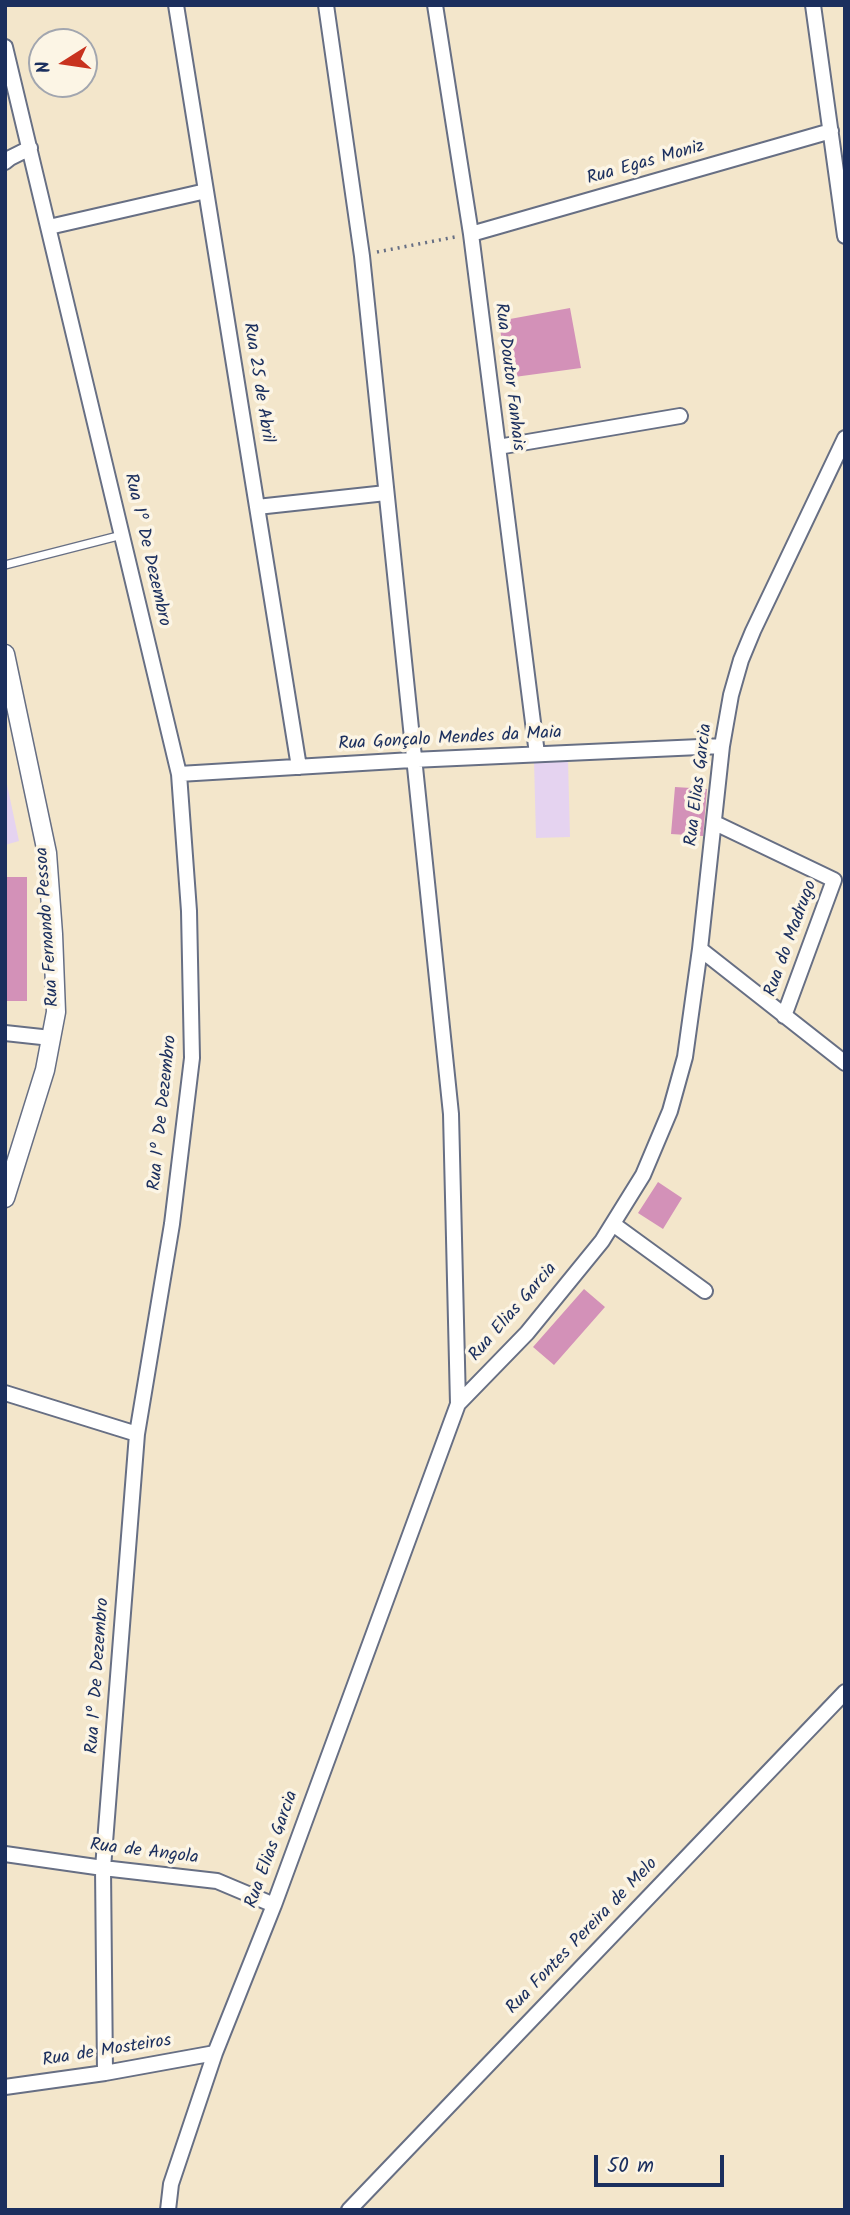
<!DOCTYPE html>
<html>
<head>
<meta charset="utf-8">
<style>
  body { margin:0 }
  #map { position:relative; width:850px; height:2215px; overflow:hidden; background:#f3e6cb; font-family:Kalam,sans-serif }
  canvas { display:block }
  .frame { position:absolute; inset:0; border:7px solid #1b2f5e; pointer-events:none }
  .north { position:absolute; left:28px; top:28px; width:70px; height:70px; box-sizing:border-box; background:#fcf5e5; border:2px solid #a2a6af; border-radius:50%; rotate:258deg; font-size:19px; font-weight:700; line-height:28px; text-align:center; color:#1b2f5e }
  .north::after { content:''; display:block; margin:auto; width:24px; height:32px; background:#c8321e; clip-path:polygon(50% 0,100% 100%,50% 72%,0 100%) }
  .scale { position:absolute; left:594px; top:2155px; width:130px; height:32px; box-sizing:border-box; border:4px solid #1b2f5e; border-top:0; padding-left:9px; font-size:21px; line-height:24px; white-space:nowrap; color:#1b2f5e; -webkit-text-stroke:5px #fcf5e5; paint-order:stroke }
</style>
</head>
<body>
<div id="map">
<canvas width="850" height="2215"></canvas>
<div class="frame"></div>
<div class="north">N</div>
<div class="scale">50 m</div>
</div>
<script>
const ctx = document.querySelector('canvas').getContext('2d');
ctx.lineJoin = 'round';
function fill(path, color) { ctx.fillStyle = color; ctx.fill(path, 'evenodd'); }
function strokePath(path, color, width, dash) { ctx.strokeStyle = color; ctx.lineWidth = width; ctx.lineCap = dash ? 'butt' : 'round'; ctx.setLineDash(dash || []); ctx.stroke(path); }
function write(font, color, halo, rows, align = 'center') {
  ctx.font = font + ' Kalam,sans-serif'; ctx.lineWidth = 7; ctx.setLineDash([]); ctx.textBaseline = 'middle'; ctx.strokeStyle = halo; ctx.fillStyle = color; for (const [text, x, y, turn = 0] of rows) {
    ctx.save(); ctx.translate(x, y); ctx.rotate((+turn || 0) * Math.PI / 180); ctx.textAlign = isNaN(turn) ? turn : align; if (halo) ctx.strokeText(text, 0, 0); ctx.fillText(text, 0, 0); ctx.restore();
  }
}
fill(new Path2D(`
  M534,760H568L570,837L536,838Z
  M5,775L19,841L5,845Z`), '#e5d3f0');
fill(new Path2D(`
  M570,308L581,368L507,378L499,321Z
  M675,787L707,789L703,836L671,834Z
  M5,877H27V1001H5Z
  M658,1182L682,1198L663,1229L638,1213Z
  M584,1289L605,1307L554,1365L533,1347Z`), '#d391b8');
const service = new Path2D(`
  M5,565L122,535`);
const minor = new Path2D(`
  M176,5L299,767
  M326,5L362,256L451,1114L458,1404
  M435,5L471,234L537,754
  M813,5L845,236
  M5,47L179,774L189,911L192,1058L172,1224L137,1434L103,1868L105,2073
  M5,162L10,158L30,148
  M49,227L206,191
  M471,234L831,131
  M498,447L680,416
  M257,507L386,493
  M179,774L412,760L722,746
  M715,823L834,880L784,1016
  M700,949L845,1063
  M5,1033L51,1038
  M613,1224L705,1291
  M5,1393L137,1434
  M5,1854L103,1868L217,1881L274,1905
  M5,2087L105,2073L215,2053
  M168,2210L171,2184L215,2053L274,1905L458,1404L527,1333L602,1241L643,1175L670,1111L685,1057L700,949L722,746L731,695L741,660L753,631L845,438
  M349,2210L845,1692`);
const tertiary = new Path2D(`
  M5,654L47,853L53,934L56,1012L45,1070L5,1198`);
strokePath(service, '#676f84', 10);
strokePath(minor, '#676f84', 18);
strokePath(tertiary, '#676f84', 21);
strokePath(new Path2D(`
  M377,252L455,237`), '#676f84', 3.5, [2, 5]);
strokePath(service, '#fff', 7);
strokePath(minor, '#fff', 14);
strokePath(tertiary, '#fff', 18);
write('18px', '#1b2f5e', '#fcf5e5', [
  ["Rua Egas Moniz",646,164,-16],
  ["Rua Doutor Fanhais",508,377,83],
  ["Rua 25 de Abril",257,383,81],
  ["Rua 1º De Dezembro",146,550,77],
  ["Rua Gonçalo Mendes da Maia",450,740,-3],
  ["Rua Elias Garcia",700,785,-83],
  ["Rua Fernando Pessoa",49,927,-94],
  ["Rua do Madrugo",792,939,-70],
  ["Rua 1º De Dezembro",164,1113,-84],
  ["Rua Elias Garcia",514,1313,-49],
  ["Rua 1º De Dezembro",99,1676,-86],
  ["Rua Elias Garcia",273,1850,-70],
  ["Rua de Angola",144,1853,7],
  ["Rua Fontes Pereira de Melo",583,1937,-46],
  ["Rua de Mosteiros",107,2052,-9]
]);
</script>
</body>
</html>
